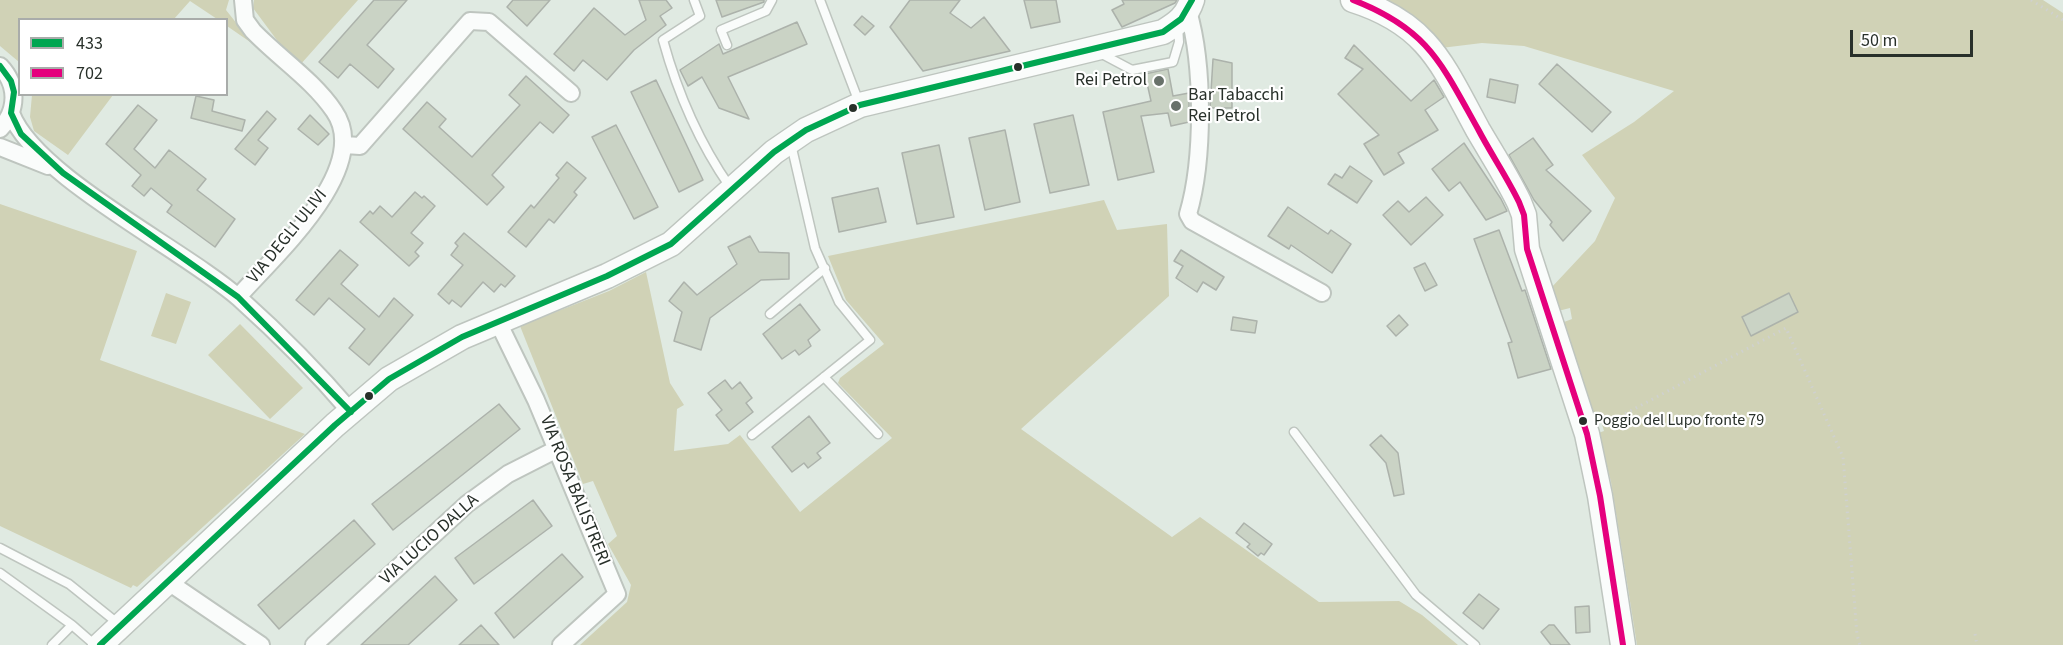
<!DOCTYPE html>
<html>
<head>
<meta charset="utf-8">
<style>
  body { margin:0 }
  #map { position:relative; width:2063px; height:645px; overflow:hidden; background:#e0eae2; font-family:"Source Sans 3",sans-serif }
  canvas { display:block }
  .legend { position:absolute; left:18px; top:18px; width:210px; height:78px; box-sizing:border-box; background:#fff; border:2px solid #a9acaa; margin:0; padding:8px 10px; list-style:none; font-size:18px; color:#28302a }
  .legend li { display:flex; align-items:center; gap:12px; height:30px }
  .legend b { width:30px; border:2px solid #a9acaa }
  .scale { position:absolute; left:1850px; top:30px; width:123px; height:27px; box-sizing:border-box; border:3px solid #28302a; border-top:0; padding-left:8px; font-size:18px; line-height:21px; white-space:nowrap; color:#28302a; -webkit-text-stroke:4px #fff; paint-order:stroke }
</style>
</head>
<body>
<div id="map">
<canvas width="2063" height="645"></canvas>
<ul class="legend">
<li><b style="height:8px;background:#00a651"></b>433</li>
<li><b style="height:8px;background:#e5007d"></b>702</li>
</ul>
<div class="scale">50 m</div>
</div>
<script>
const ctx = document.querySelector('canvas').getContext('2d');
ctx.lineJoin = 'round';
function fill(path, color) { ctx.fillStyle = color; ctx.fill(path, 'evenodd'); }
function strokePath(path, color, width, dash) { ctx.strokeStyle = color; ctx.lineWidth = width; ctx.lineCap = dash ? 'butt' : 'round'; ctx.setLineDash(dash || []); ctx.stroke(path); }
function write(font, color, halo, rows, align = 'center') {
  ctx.font = font + ' "Source Sans 3",sans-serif'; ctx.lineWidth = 4.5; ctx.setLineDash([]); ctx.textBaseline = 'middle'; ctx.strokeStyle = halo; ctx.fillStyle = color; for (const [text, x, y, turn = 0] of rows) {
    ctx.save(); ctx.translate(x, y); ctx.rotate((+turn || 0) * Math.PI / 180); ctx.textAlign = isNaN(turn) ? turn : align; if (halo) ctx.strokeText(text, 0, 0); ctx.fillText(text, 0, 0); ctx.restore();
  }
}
fill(new Path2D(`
  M0,0H229L226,10L253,44L227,26L226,20L217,19L190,1L174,19L20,20L19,62L0,46Z
  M358,0L300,65L285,51L253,8L254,0Z
  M1381,0H2043L2063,13V645H1637L1611,482L1598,433L1604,431L1601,421L1596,422L1564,322L1572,319L1570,308L1558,311L1551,288L1595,241L1615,198L1582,155L1634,122L1674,91L1524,46L1482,43L1441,48L1407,12Z
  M32,95V94L113,95L68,155L34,131L30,117Z
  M1104,200L1117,230L1167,224L1169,296L1021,429L1172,537L1200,517L1319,602L1399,601L1422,615L1458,645H580L627,602L631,585L608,544L617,536L593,481L583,484L520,326L609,291L646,272L670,383L684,405L677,409L674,451L728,444L740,435L800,512L892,438L838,383L840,378L884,344L846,300L828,256Z
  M0,204L137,251L100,360L305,434L137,587L133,585L131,588L0,526Z
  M166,293L191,302L176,344L151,336Z
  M240,324L303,388L270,419L208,355Z`), '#d0d2b6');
const building = new Path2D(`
  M374,0H407L367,45L394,69L378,88L350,64L338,78L319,62Z
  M513,0H550L527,26L507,7Z
  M639,0H666L672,8L660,16L666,25L634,50L607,80L583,60L574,71L554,54L594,8L625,35L646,20Z
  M716,0H764V2L722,17Z
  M910,0H960L950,13L971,28L984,17L1010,51L923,71L890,27Z
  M1024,0H1056L1060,22L1031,28Z
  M1122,0H1177L1175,3L1122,27L1112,10L1124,4Z
  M862,16L874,26L865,35L854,25Z
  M797,22L807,44L728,77L749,119L719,108L702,77L688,86L680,70L719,44L723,54Z
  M1354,45L1411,101L1434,80L1444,97L1425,110L1438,130L1398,153L1404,163L1384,175L1364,144L1379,135L1338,94L1363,69L1345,58Z
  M1213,59L1232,63V108H1210Z
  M1557,64L1611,112L1592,132L1539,84Z
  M1168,69L1173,96L1189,93V122L1171,126L1168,113L1141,116L1154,172L1118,180L1103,112L1151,101L1145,74Z
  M526,76L569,115L553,133L540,122L492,175L504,187L487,205L403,129L427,102L446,119L439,127L472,157L520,105L509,95Z
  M1490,79L1518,85L1515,103L1487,97Z
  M656,80L703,180L679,192L631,92Z
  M196,96L214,100L212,111L245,120L242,131L191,118Z
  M138,105L157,120L134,149L155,168L169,150L206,179L197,190L235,219L215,247L167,212L172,205L151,188L144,196L132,186L141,175L106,144Z
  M267,111L276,119L258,140L268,148L255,165L235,149Z
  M310,115L329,134L318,145L298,129Z
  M1073,115L1089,185L1050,193L1034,124Z
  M616,125L658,207L634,219L592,137Z
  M1005,130L1020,202L985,210L969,138Z
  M1533,138L1553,165L1546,170L1591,211L1563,241L1550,225L1552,222L1534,200L1509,155Z
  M1464,143L1501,199L1507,211L1486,220L1460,182L1449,191L1432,169Z
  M939,145L954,217L917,224L902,153Z
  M567,162L586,178L574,192L577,195L554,223L549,219L526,247L508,232L531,205L534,208L559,178L556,175Z
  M1350,166L1372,181L1357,203L1328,184L1335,174L1342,178Z
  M878,188L886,222L839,232L832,198Z
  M415,192L422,198L424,196L435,206L411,233L423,243L415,252L419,256L409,266L360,222L370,211L373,214L380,206L392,217Z
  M1426,197L1443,215L1411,245L1383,215L1398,201L1409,212Z
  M1288,207L1328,234L1331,230L1351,244L1332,273L1291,245L1289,249L1268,236Z
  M1499,230L1522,291L1525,290L1551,369L1518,378L1508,343L1512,342L1474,239Z
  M464,233L515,276L505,287L501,284L494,292L483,282L461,307L452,300L449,304L438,294L463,265L451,255L458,246L455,243Z
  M750,236L759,252L789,253V279L761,280L710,318L701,350L674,341L682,312L669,301L684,282L697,295L737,264L728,247Z
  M340,250L358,265L341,284L379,317L394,298L413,315L369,365L349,348L365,329L329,298L314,315L296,300Z
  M1181,250L1224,277L1216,290L1203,282L1197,292L1176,278L1183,266L1174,261Z
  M1425,263L1437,285L1425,291L1414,268Z
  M1789,293L1798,312L1751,336L1742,317Z
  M800,304L820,330L808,340L811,346L799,355L795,350L782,359L763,334Z
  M1399,315L1408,325L1396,336L1387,326Z
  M1233,317L1257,321L1255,333L1231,330Z
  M725,380L732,389L740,382L752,398L746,403L753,412L729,431L716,415L722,410L708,393Z
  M499,404L520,429L393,530L372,504Z
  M809,416L830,443L817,453L821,458L808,468L804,463L792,472L772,447Z
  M1381,435L1398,453L1404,494L1394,496L1386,463L1370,445Z
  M533,500L552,526L474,584L455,558Z
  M354,520L375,544L279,629L258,605Z
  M1244,523L1272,544L1264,555L1261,553L1258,556L1247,547L1250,544L1236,533Z
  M562,554L583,577L514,638L495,613Z
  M435,576L457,600L408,645H361Z
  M1479,594L1499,609L1483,629L1463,613Z
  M1589,606L1590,632L1576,633L1575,607Z
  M481,625L499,645H459Z
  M1549,625H1554L1570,645H1551L1541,632Z`);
fill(building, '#cad3c5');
strokePath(building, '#acb2ab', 1.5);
const lane = new Path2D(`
  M694,0L700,16L663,40C677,91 700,144 730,187
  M820,0L860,105
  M727,45L721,30L766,11L772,0
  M1100,53L1132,70L1173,62L1179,42L1178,25
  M770,314L825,268
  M824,377L878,434
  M1294,432L1416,595L1475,645
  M752,435L870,340L839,302L815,248L791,144
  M0,548L69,584L120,625
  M0,573L72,625L95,645
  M52,645L72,625`);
const street = new Path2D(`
  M1188,11C1204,65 1204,160 1188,214L1192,221L1322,293
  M0,66C18,85 18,110 0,129
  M11,113C34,176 185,250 239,298C278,333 317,372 351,412
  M345,145L360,146L470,21L489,22L571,93
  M0,147L48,166
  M238,297C273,257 374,168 334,111C313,80 279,58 253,31L245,20L243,0
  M497,320L536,400L617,594L561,645
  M167,581L261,645
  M314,645L467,504L508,474L557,449`);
const secondary = new Path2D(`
  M1353,0C1429,24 1443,66 1478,130C1492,154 1507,177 1519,202L1524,215L1527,249L1587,434L1600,496L1623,645
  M100,645L335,425L389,379L462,337L607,276L671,244L774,152L806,130L860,105L1163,32C1178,23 1187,16 1192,0`);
strokePath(lane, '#bec5bf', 11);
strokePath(street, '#bec5bf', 20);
strokePath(secondary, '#bec5bf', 27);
strokePath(new Path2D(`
  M2031,0L2063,20
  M1604,425L1786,328L1843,457L1857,635L1860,645
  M1975,634L1977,645`), '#cfd1cf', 3, [1.5, 4.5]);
strokePath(lane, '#fafcfb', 8);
strokePath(street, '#fafcfb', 16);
strokePath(secondary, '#fafcfb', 24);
strokePath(new Path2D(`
  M0,66L11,81L14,92L11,113L21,134L63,173L238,297L351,412
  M100,645L335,425L389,379L462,337L607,276L671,244L774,152L806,130L860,105L1163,32L1181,19L1192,0`), '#00a651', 6);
strokePath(new Path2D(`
  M1353,0C1428,29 1441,63 1478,129C1491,154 1507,177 1519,202L1524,215L1527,249L1587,434L1600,496L1623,645`), '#e5007d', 6);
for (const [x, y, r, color] of [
  [1018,67,5,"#28302a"],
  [1159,81,6,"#68716a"],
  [1176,106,6,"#68716a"],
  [853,108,5,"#28302a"],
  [369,396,5,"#28302a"],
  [1583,421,5,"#28302a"]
]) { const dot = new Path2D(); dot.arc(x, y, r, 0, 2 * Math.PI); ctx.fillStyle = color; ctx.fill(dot); strokePath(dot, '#fff', 2); }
write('16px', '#28302a', '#fff', [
  ["Poggio del Lupo fronte 79",1594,421]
], 'left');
write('18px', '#28302a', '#fff', [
  ["Rei Petrol",1147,81],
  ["Bar Tabacchi",1188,96,"left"],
  ["Rei Petrol",1188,117,"left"]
], 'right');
write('18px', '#28302a', '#fff', [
  ["VIA DEGLI ULIVI",288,237,-51],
  ["VIA ROSA BALISTRERI",574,491,68],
  ["VIA LUCIO DALLA",430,540,-42]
]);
</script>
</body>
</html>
